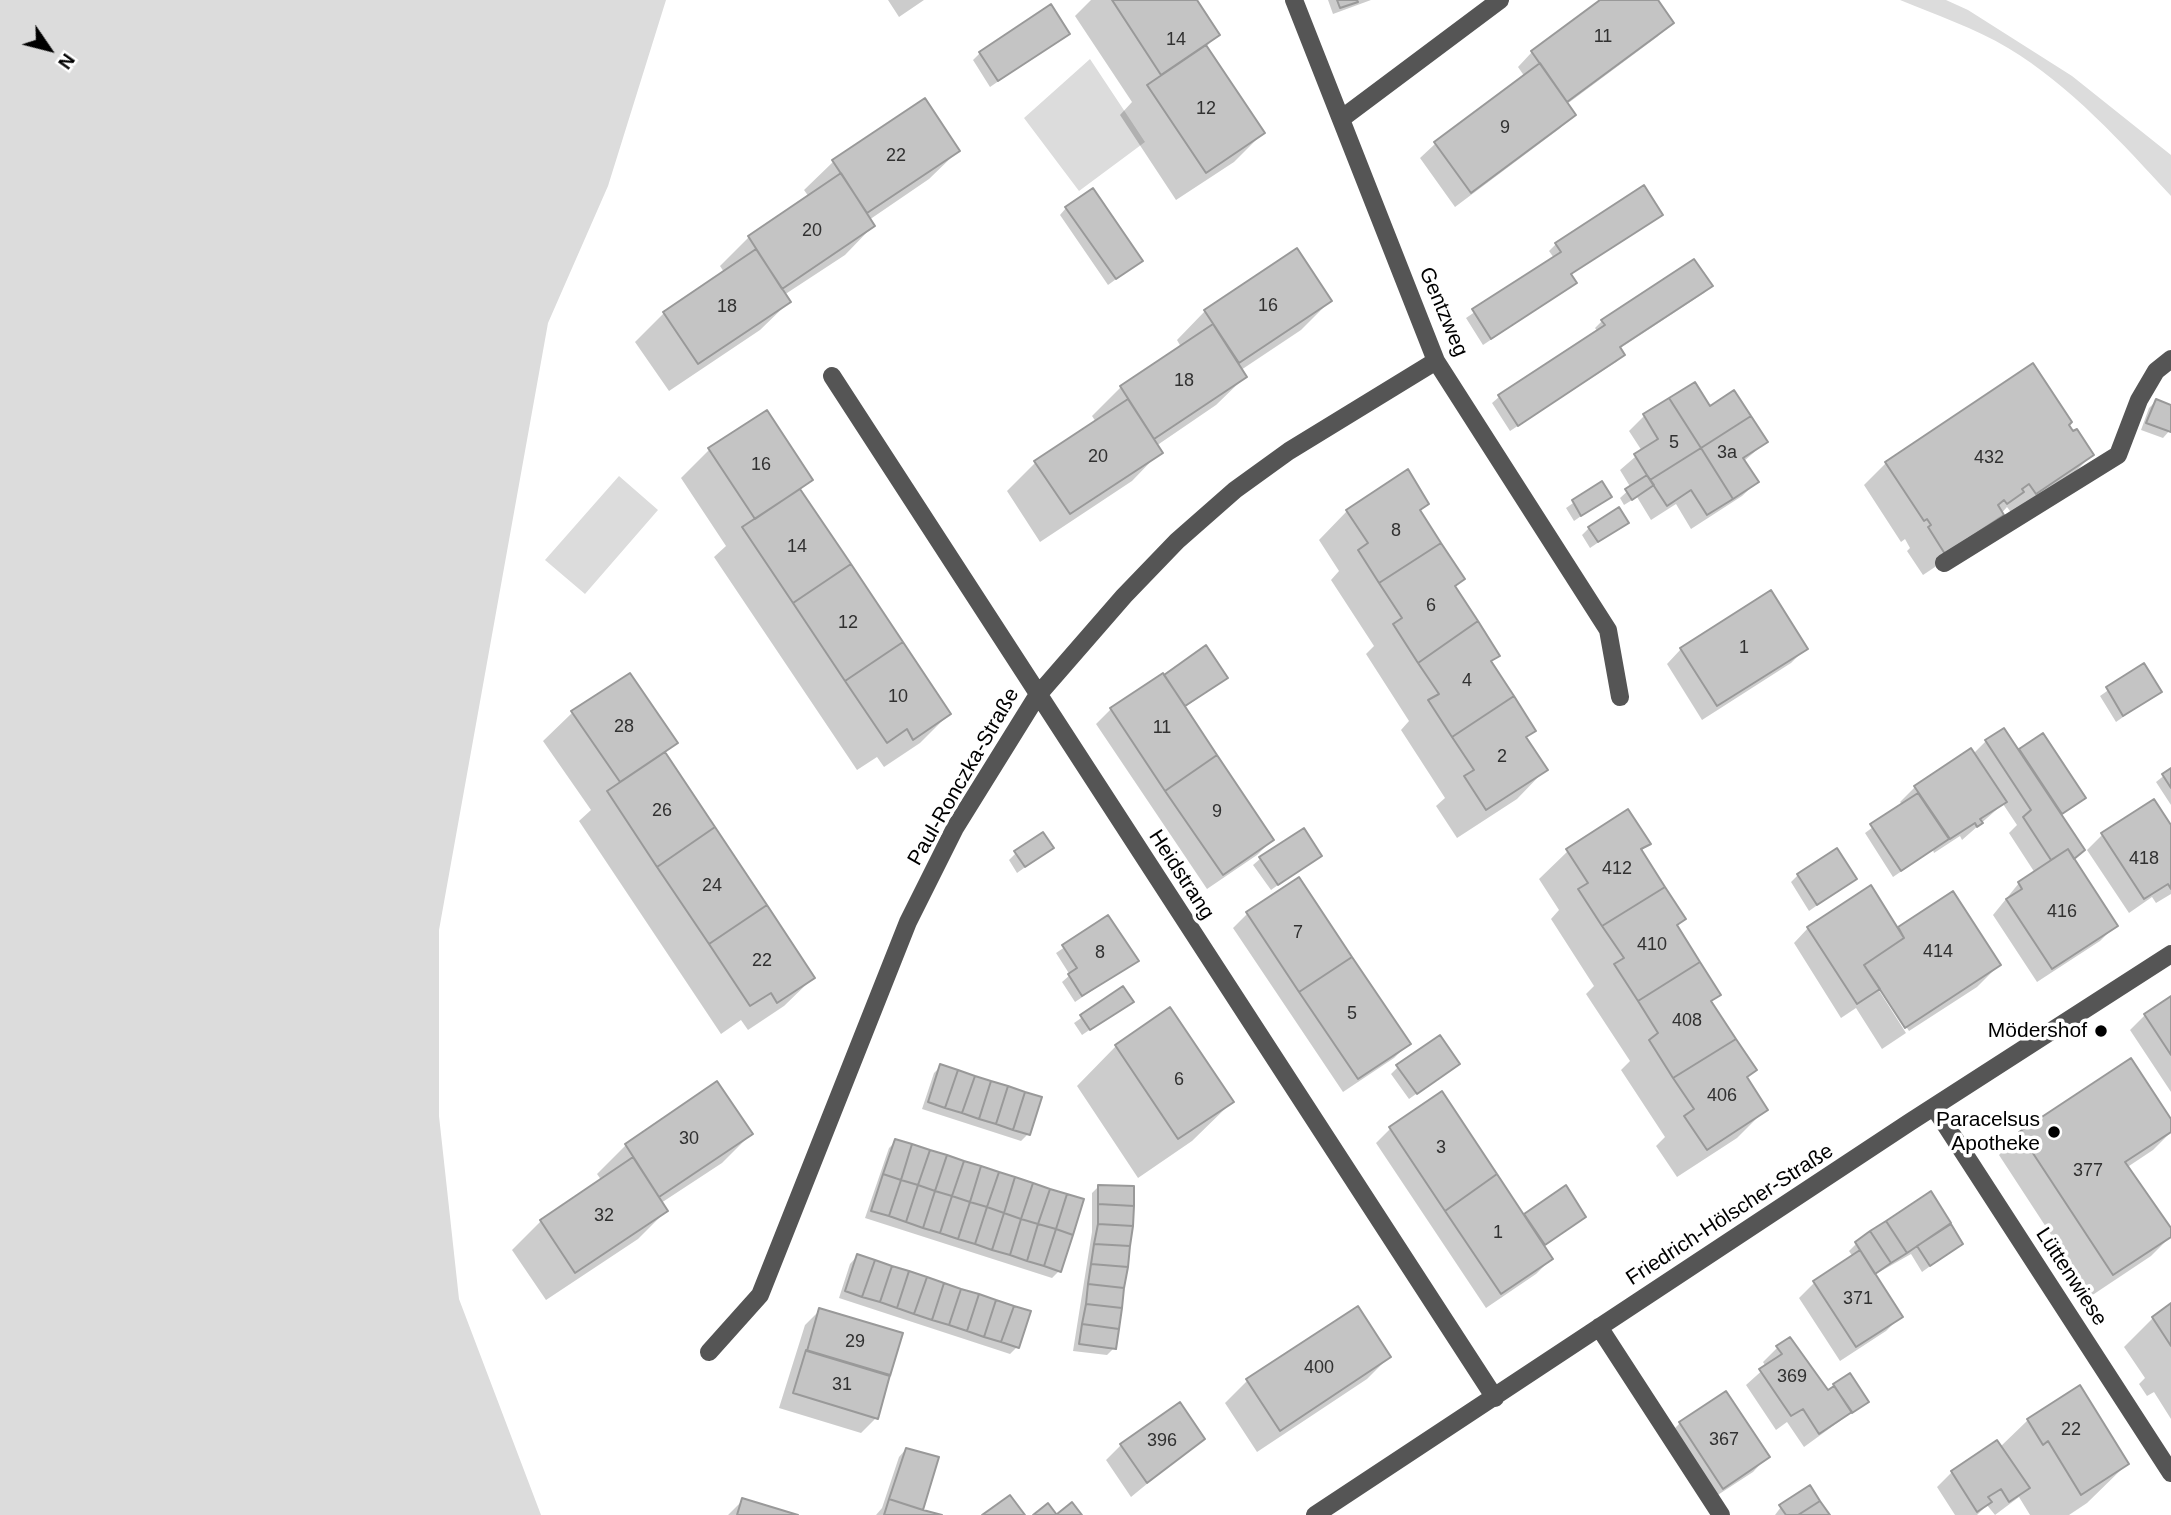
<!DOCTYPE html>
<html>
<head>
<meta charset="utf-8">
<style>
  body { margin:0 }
  #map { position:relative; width:2171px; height:1515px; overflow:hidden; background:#fff; font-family:Arial,sans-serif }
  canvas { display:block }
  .north { position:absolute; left:14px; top:14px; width:70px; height:70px; -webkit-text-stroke:5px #fff; paint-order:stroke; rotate:125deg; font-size:19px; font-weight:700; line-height:28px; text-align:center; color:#000 }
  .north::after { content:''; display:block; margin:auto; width:24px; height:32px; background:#000; clip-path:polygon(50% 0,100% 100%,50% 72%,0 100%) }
</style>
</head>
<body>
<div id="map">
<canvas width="2171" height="1515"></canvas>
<div class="north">N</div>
</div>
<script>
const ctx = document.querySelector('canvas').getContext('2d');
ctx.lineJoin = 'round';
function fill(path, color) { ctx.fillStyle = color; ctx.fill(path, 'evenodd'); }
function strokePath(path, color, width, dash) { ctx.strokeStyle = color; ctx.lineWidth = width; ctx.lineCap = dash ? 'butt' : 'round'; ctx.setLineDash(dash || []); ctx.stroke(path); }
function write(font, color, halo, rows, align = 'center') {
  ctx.font = font + ' Arial,sans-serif'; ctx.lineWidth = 7; ctx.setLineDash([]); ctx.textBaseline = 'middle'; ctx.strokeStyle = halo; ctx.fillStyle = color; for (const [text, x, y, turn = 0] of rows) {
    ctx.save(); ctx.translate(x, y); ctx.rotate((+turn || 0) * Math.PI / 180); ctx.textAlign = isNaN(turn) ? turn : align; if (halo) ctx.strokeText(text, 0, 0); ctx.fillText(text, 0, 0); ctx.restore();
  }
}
fill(new Path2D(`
  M0,0H666L608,186L548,323L439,930V1116L459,1299L541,1515H0Z
  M1900,0H1946L1968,10L2072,76L2171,155V196C2122,143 2071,86 2008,48C1975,28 1936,15 1900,0Z
  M1090,59L1145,142L1079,191L1024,118Z
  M619,476L658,510L585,594L545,560Z`), '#dcdcdc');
fill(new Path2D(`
  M888,0H924L899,17Z
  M1091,0H1195L1218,34L1206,47L1263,133L1234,162L1176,200L1120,115L1132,102L1075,16Z
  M1328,0H1371L1333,14Z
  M1603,0H1656L1672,22L1657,37L1567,104L1574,114L1559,129L1455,207L1420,158L1435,144L1525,77L1518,67L1532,52Z
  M1068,34L990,87L973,60L980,53Z
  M958,151L929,179L869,220L873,226L845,255L784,295L789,302L760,330L669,391L635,342L664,313L724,272L720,266L749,237L809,197L804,190L833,162Z
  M1066,208L1141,261L1108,285L1060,215Z
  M1661,214L1570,275L1574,283L1567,289L1483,345L1466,318L1554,258L1549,251L1556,244Z
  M1694,261L1710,286L1704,293L1619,349L1623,355L1616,362L1510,431L1492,403L1499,397L1598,332L1595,328L1602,321Z
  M1330,301L1301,330L1241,370L1245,377L1216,405L1156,446L1160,452L1132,481L1040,542L1007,491L1035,463L1096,422L1092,416L1121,387L1181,347L1177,340L1205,311Z
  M1694,384L1710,409L1766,442L1744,461L1757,482L1742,496L1691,529L1676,504L1651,520L1637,497L1624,505L1620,498L1631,488L1620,470L1642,451L1629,431L1644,416Z
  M2156,401L2171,406V429L2163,438L2141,430L2149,408Z
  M2067,425L2092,455L2070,477L2013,515L2007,507L1980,537L1923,575L1907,551L1910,548L1905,539L1901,542L1864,485L1886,463Z
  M709,450L811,479L799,491L949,714L920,743L884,767L877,757L857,770L714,557L726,546L681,478Z
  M1602,483L1610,496L1574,521L1566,508Z
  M1427,504L1419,512L1463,579L1454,588L1498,656L1490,663L1534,730L1525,739L1545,770L1517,799L1457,838L1436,806L1445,798L1401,730L1409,721L1366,654L1374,646L1331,580L1339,571L1319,540L1347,511Z
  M1627,523L1590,548L1582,535L1589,528Z
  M1806,648L1791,663L1702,720L1667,664L1681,649Z
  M2143,666L2159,692L2116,722L2100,696Z
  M629,675L675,743L664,754L813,978L784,1006L748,1030L741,1020L721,1034L579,821L591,810L543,741L572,713Z
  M1226,678L1184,708L1272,840L1257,855L1207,889L1096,724L1111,709Z
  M2043,736L2084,798L2060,816L2073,860L2115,926L2100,941L2037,982L1993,915L2019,883L2035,873L2009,833L2017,825L2003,804L1962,840L1960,836L1934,853L1933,850L1893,877L1865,833L1903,805L1900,802L1915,787L1973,754L1986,741L2018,752Z
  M2171,770V805L2156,782Z
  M2171,829V894L2156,903L2152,897L2129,913L2087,850L2102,835Z
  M1649,843L1640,852L1684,919L1676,927L1719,994L1710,1003L1754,1070L1746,1078L1766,1109L1737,1138L1677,1177L1656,1146L1665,1137L1621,1070L1630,1061L1586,994L1594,986L1551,919L1559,910L1539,879L1568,851Z
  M1052,848L1017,873L1009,860L1016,853Z
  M1320,855L1271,890L1253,865L1260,859Z
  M1798,875L1855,879L1809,911L1791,882Z
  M1952,894L1999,965L1977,987L1909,1031L1880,987L1878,989L1906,1033L1882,1049L1856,1008L1841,1018L1794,943L1808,928L1897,930Z
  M1247,914L1408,1044L1394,1058L1343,1092L1233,928Z
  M1108,918L1136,961L1075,1002L1062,982L1070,975L1056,953Z
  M1123,989L1132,1001L1082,1035L1074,1023Z
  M2171,998V1092L2130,1030L2145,1015Z
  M1116,1046L1232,1102L1192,1141L1138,1178L1077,1086Z
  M1458,1064L1409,1099L1391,1074L1398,1067Z
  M941,1066L1028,1134L1021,1141L922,1109L934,1073Z
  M717,1084L751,1134L722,1163L661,1203L666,1211L638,1239L546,1300L512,1250L541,1221L602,1181L597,1174L626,1145Z
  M2171,1122V1132L2153,1150L2126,1168L2171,1231V1236L2151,1256L2091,1296L1999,1155L2021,1133Z
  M1391,1128L1523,1216L1584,1217L1543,1246L1551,1259L1536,1274L1486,1308L1376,1143Z
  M896,1141L1059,1271L1052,1278L865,1218L889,1148Z
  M1099,1186L1114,1348L1107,1355L1073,1351L1092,1232V1193Z
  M1930,1194L1961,1244L1922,1272L1911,1254L1874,1275L1901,1316L1886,1331L1840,1361L1799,1298L1814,1283L1853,1257L1849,1251L1856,1244Z
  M857,1256L1017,1347L1010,1354L839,1298L850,1264Z
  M2171,1305V1419L2154,1392L2147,1396L2139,1384L2145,1378L2124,1347L2153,1318Z
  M820,1310L876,1418L861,1433L779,1408L805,1325Z
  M1778,1347L1827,1392L1834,1385L1866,1402L1804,1447L1787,1422L1776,1430L1746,1385L1766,1367L1763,1362Z
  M1389,1357L1367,1379L1257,1452L1225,1403L1247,1381Z
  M1726,1393L1767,1457L1753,1472L1707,1502L1665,1438L1680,1423Z
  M1179,1404L1203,1438L1131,1497L1106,1460L1121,1445Z
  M2028,1420L2127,1464L2087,1503L2069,1515H2030L2019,1497L1995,1515L1987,1505L1977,1515H1955L1937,1487L1952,1472L1997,1442L2000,1447Z
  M906,1449L921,1511L935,1515H876L882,1508L899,1457Z
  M743,1500L792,1515H728Z
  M1781,1507L1828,1515H1775Z`), '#0003');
const building = new Path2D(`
  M1112,0H1197L1220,35L1161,75Z
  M1337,0H1357L1358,2L1340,8Z
  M1600,0H1658L1674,23L1567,102L1531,51Z
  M1051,4L1070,34L998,81L979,52Z
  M1206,45L1265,133L1206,173L1147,85Z
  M1540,63L1576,115L1471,193L1434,142Z
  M925,98L960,151L867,213L832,160Z
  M841,173L875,226L782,289L748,236Z
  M1644,185L1663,215L1571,274L1577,283L1491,339L1472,309L1561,252L1555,243Z
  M1093,188L1143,261L1116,279L1065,207Z
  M1297,248L1332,301L1239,363L1204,310Z
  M756,249L791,302L698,364L663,312Z
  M1694,259L1713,286L1620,347L1625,355L1518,426L1498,395L1605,325L1601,320Z
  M1213,324L1247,377L1154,439L1120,386Z
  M2033,363L2072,422L2069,425L2073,431L2077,429L2094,455L2036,494L2029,484L2022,489L2024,492L2007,504L2004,500L1998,505L2004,515L1945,554L1928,527L1931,525L1927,519L1924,521L1885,462Z
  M1695,382L1710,406L1734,390L1751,416L1701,448L1669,398Z
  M1669,398L1701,448L1650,480L1634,454L1658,439L1643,414Z
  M1128,399L1163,453L1070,514L1034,461Z
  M2156,399L2171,405V432L2146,423Z
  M767,410L813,480L755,519L708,448Z
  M1751,416L1768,442L1743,458L1759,482L1733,499L1701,448Z
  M1701,448L1733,499L1707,515L1691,490L1667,506L1650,480Z
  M1408,469L1429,504L1420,510L1441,543L1379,583L1358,550L1368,543L1346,510Z
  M1647,475L1654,485L1632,500L1625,489Z
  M1602,481L1612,497L1581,516L1572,500Z
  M800,489L851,564L793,603L742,527Z
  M1619,507L1629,523L1598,542L1588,527Z
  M1441,543L1465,579L1455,586L1478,621L1418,663L1393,624L1402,618L1379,583Z
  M851,564L903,642L845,681L793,603Z
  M1771,590L1808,649L1717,706L1680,648Z
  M1478,621L1500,656L1491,661L1514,696L1452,737L1428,700L1439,694L1418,663Z
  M903,642L951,714L913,740L907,729L887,743L845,681Z
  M1206,645L1228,678L1185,706L1164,675Z
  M2144,663L2162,692L2123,716L2106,687Z
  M630,673L678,743L620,782L571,711Z
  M1163,673L1217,755L1165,791L1110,708Z
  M1514,696L1536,731L1526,737L1548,770L1486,810L1464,776L1474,770L1452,737Z
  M2004,728L2085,850L2074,859L2068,849L2051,860L2023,817L2031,810L1985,740Z
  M2043,733L2086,798L2062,814L2019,749Z
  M1971,748L2007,802L1980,819L1983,823L1977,827L1975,823L1950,839L1914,786Z
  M665,752L715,827L657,867L607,791Z
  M1217,755L1274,840L1223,875L1165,791Z
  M2171,768V788L2162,774Z
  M1918,793L1949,839L1901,871L1870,824Z
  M2154,799L2171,825V889L2168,884L2144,899L2101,833Z
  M1628,809L1651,844L1641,849L1665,887L1602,926L1578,889L1588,883L1566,849Z
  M715,827L767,905L709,944L657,867Z
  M1304,828L1322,856L1278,885L1259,857Z
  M1043,832L1054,848L1025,867L1014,851Z
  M1837,848L1857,879L1817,905L1797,874Z
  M2068,849L2118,926L2052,969L2006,899L2022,889L2018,882Z
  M1299,877L1352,957L1299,992L1246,912Z
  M1871,885L1904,938L1864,965L1880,989L1857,1004L1807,927Z
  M1665,887L1686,919L1677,925L1700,962L1638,1001L1614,964L1624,958L1602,926Z
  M1953,891L2001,965L1905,1028L1864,965L1904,938L1898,927Z
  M767,905L815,978L777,1003L771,993L750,1006L709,944Z
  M1108,915L1139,961L1082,996L1068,974L1077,968L1062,945Z
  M1352,957L1411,1044L1358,1079L1299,992Z
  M1700,962L1721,995L1711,1001L1736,1039L1673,1078L1649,1040L1658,1033L1638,1001Z
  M1123,986L1134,1002L1090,1030L1080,1015Z
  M2171,996V1055L2144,1014Z
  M1170,1007L1234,1102L1178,1139L1115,1045Z
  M1440,1035L1460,1064L1417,1094L1396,1065Z
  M1736,1039L1757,1070L1747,1077L1768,1110L1707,1150L1684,1116L1694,1109L1673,1078Z
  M2131,1058L2171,1119V1132L2125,1162L2171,1228V1237L2113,1275L2019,1132Z
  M940,1064L958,1070L945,1108L928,1102Z
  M958,1070L975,1076L962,1113L945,1108Z
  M975,1076L991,1081L979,1119L962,1113Z
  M717,1081L753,1134L659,1197L625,1144Z
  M991,1081L1008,1086L996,1124L979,1119Z
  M1008,1086L1025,1092L1013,1130L996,1124Z
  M1442,1091L1497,1174L1445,1211L1389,1127Z
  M1025,1092L1042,1097L1030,1135L1013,1130Z
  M895,1139L912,1144L901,1180L883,1174Z
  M912,1144L930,1150L918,1185L901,1180Z
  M930,1150L947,1155L935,1191L918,1185Z
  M947,1155L964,1161L952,1196L935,1191Z
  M633,1157L668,1211L575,1273L540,1220Z
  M964,1161L981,1166L970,1202L952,1196Z
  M981,1166L999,1172L987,1207L970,1202Z
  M999,1172L1015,1177L1004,1213L987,1207Z
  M883,1174L901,1180L889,1216L871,1211Z
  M1497,1174L1553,1259L1501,1294L1445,1211Z
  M1015,1177L1033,1183L1021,1219L1004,1213Z
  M901,1180L918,1185L906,1222L889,1216Z
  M1033,1183L1050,1189L1038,1224L1021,1219Z
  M918,1185L935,1191L923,1228L906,1222Z
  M1098,1185L1134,1186V1206L1098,1204Z
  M1566,1185L1586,1217L1545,1245L1524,1214Z
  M1050,1189L1067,1194L1056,1229L1038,1224Z
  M935,1191L952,1196L940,1233L923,1228Z
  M1931,1191L1951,1223L1907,1253L1886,1221Z
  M1067,1194L1084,1199L1073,1235L1056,1229Z
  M952,1196L970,1202L958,1239L940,1233Z
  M970,1202L987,1207L975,1244L958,1239Z
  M1098,1204L1134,1206L1133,1226L1098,1224Z
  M987,1207L1004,1213L992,1250L975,1244Z
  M1004,1213L1021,1219L1010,1255L992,1250Z
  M1021,1219L1038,1224L1027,1261L1010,1255Z
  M1886,1221L1907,1253L1891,1263L1870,1231Z
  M1038,1224L1056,1229L1044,1266L1027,1261Z
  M1098,1224L1133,1226L1130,1246L1094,1244Z
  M1951,1224L1963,1244L1930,1266L1917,1246Z
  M1056,1229L1073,1235L1061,1272L1044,1266Z
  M1870,1231L1891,1263L1875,1274L1855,1242Z
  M1094,1244L1130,1246L1128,1267L1091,1264Z
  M1860,1250L1903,1317L1856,1347L1813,1281Z
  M857,1254L875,1260L862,1297L845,1291Z
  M875,1260L892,1266L880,1302L862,1297Z
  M1091,1264L1128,1267L1124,1288L1088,1284Z
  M892,1266L909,1271L897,1308L880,1302Z
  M909,1271L927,1277L914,1314L897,1308Z
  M927,1277L944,1283L932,1320L914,1314Z
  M944,1283L961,1289L949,1325L932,1320Z
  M1088,1284L1124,1288L1122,1308L1086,1304Z
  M961,1289L979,1294L967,1331L949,1325Z
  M979,1294L996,1300L984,1337L967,1331Z
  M996,1300L1014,1306L1001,1342L984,1337Z
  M2171,1303V1346L2152,1317Z
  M1086,1304L1122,1308L1119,1329L1082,1324Z
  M1014,1306L1031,1311L1019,1348L1001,1342Z
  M1358,1306L1391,1357L1280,1431L1246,1379Z
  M819,1308L903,1333L890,1376L807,1351Z
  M1082,1324L1119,1329L1116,1349L1079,1344Z
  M1790,1337L1828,1390L1834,1386L1852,1412L1819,1434L1803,1409L1791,1416L1759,1369L1782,1354L1776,1346Z
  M806,1350L890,1375L878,1419L793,1393Z
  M1850,1373L1869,1402L1852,1413L1833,1384Z
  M2080,1385L2129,1464L2081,1495L2048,1441L2043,1445L2027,1419Z
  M1726,1391L1770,1457L1723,1489L1679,1422Z
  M1180,1402L1205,1439L1147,1483L1120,1444Z
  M1997,1440L2030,1488L2009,1502L2001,1489L1988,1497L1992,1502L1977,1512L1951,1471Z
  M906,1448L939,1457L923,1510L889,1499Z
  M1810,1485L1820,1501L1798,1515H1786L1779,1505Z
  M1010,1495L1025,1515H982Z
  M742,1498L798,1515H737Z
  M889,1499L923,1510L942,1515H884Z
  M1820,1501L1830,1515H1798Z
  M1072,1502L1082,1515H1057V1514Z
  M1048,1503L1057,1515H1033Z`);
fill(building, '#c4c4c4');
strokePath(building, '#999', 2);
strokePath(new Path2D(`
  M1294,0L1436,361L1608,630L1620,697
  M1341,119L1500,0
  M832,376L1495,1398
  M1944,563L2118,455L2139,400L2156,371L2171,359
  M1934,1107L2171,1473
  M1599,1327L1721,1515
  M709,1352L760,1295L908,922L955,828L1037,696L1124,596L1177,541L1235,490L1289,451L1436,361
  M1315,1515L1910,1122L2171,954`), '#555', 18);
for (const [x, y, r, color] of [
  [2101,1031,7,"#000"],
  [2054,1132,7,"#000"]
]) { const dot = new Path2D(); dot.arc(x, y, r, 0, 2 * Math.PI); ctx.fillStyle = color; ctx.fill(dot); strokePath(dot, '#fff', 2.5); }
write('18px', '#313131', null, [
  ["11",1603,37],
  ["14",1176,40],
  ["12",1206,109],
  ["9",1505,128],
  ["22",896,156],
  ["20",812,231],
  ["16",1268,306],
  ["18",727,307],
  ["18",1184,381],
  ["5",1674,443],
  ["3a",1727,453],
  ["20",1098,457],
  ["432",1989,458],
  ["16",761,465],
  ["8",1396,531],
  ["14",797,547],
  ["6",1431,606],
  ["12",848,623],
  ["1",1744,648],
  ["4",1467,681],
  ["10",898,697],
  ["28",624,727],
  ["11",1162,728],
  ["2",1502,757],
  ["26",662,811],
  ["9",1217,812],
  ["418",2144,859],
  ["412",1617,869],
  ["24",712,886],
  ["416",2062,912],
  ["7",1298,933],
  ["410",1652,945],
  ["414",1938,952],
  ["8",1100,953],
  ["22",762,961],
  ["5",1352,1014],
  ["408",1687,1021],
  ["6",1179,1080],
  ["406",1722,1096],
  ["30",689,1139],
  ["3",1441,1148],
  ["377",2088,1171],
  ["32",604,1216],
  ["1",1498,1233],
  ["371",1858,1299],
  ["29",855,1342],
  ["400",1319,1368],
  ["369",1792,1377],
  ["31",842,1385],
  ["22",2071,1430],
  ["367",1724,1440],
  ["396",1162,1441]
]);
write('21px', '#000', '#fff', [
  ["Gentzweg",1443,312,67],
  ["Paul-Ronczka-Straße",964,777,-60],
  ["Heidstrang",1181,875,57],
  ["Friedrich-Hölscher-Straße",1730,1215,-33],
  ["Lüttenwiese",2071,1277,57]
]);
write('21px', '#000', '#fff', [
  ["Mödershof",2087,1031],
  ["Paracelsus",2040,1120],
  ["Apotheke",2040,1144]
], 'right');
</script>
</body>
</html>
